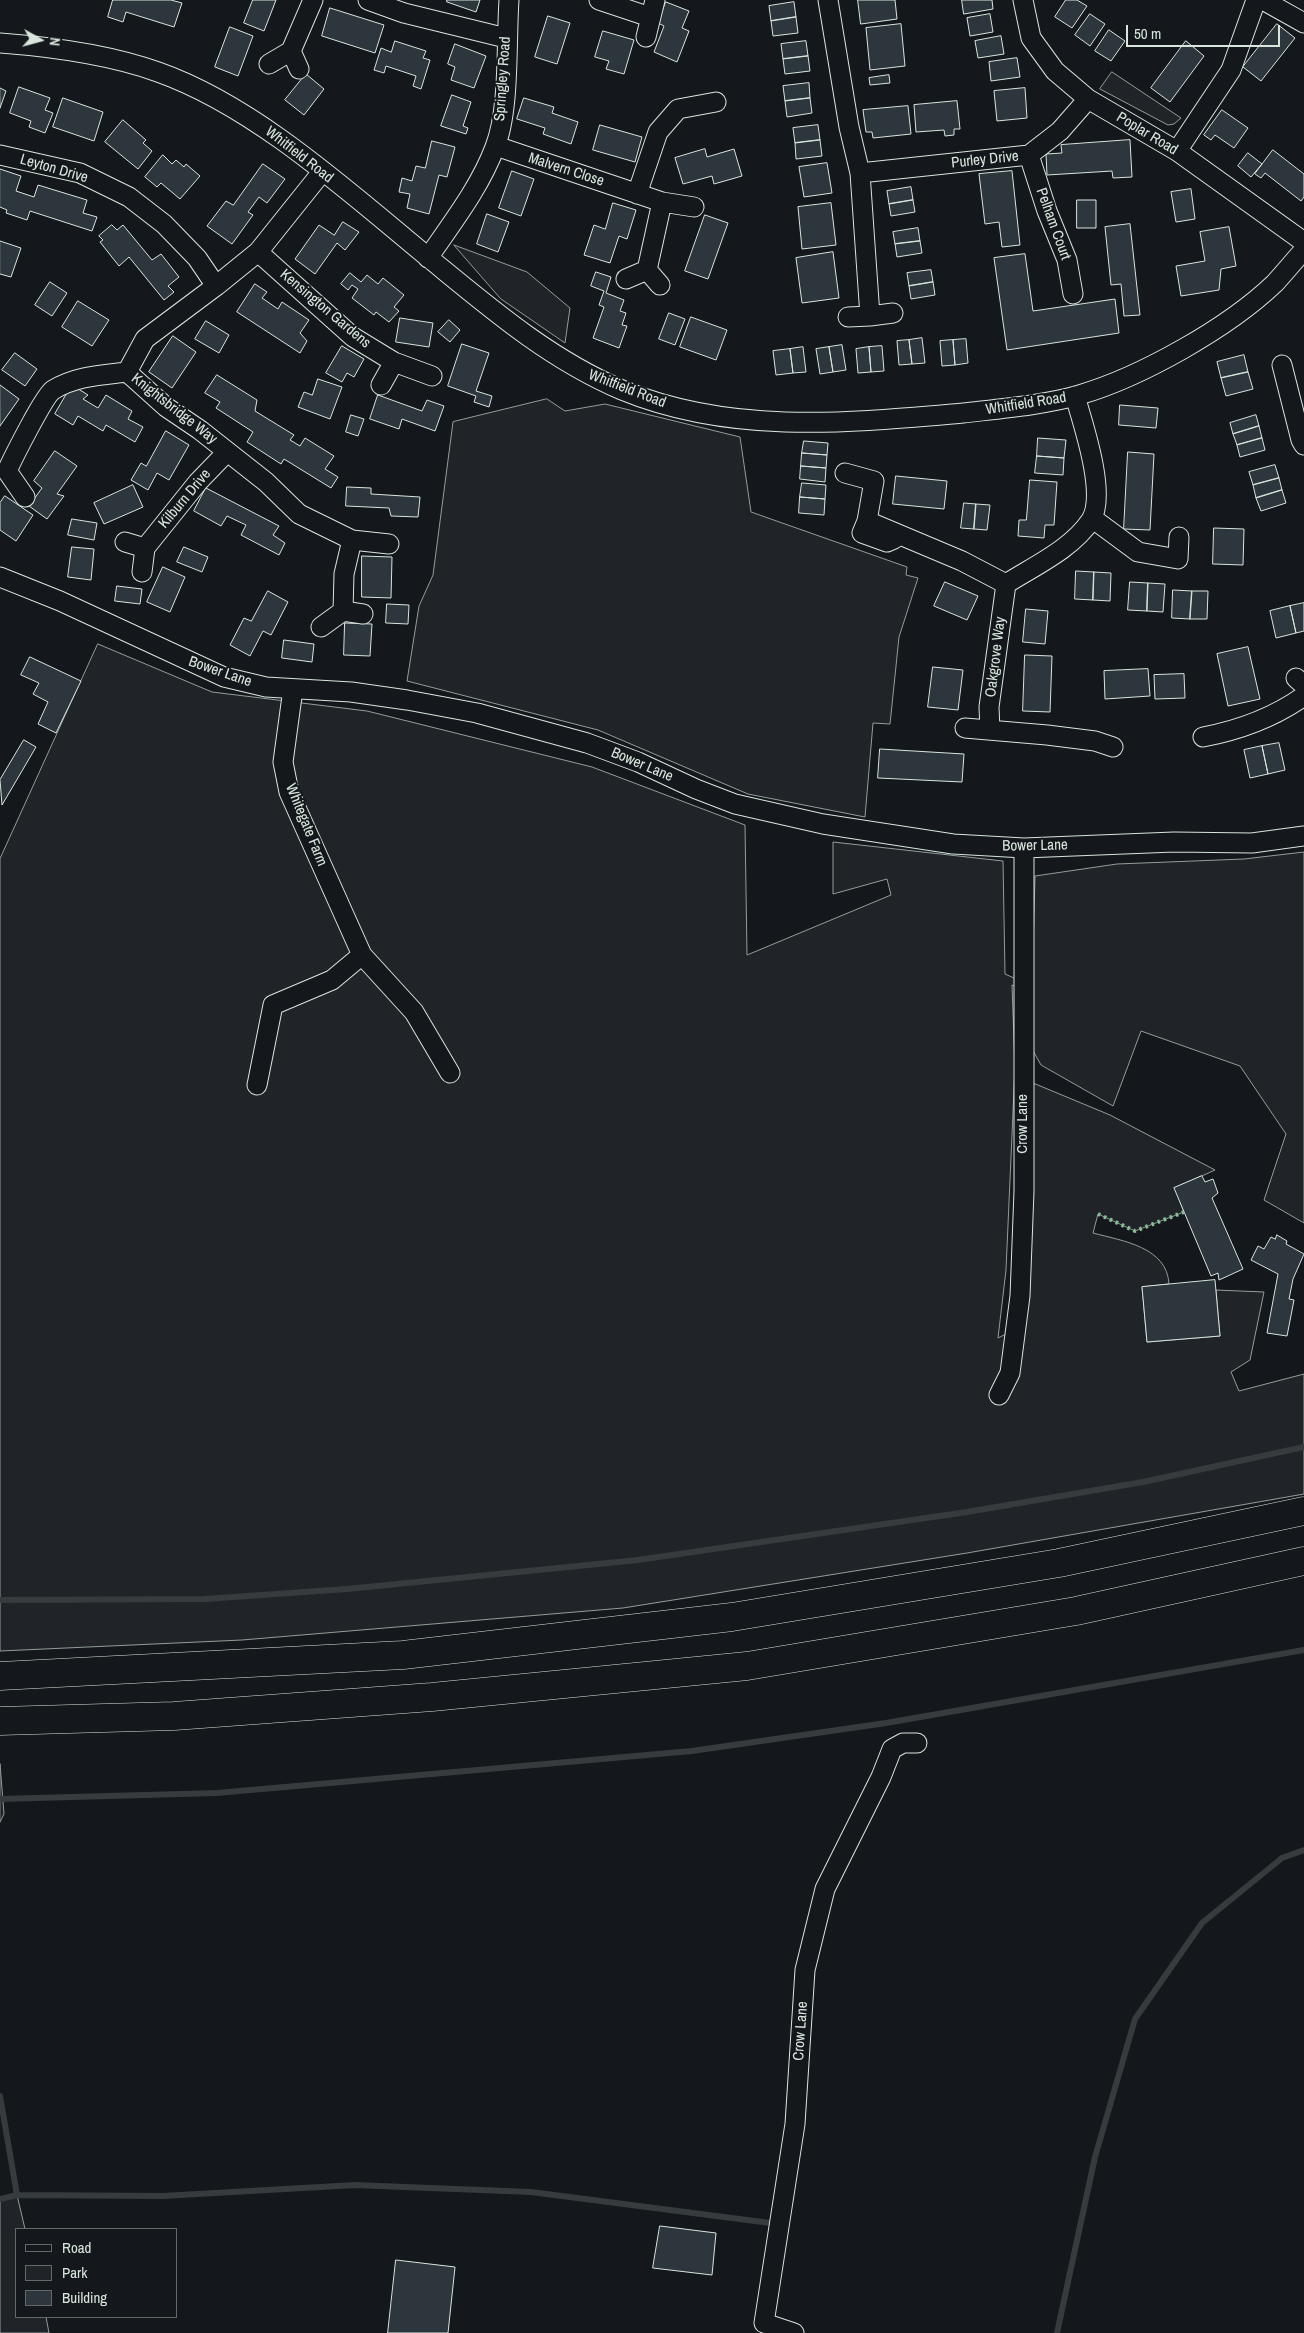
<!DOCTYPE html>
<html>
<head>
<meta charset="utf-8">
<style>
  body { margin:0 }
  #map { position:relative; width:1304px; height:2333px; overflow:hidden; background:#14181c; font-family:"Archivo Narrow",sans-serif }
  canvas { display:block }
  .legend { position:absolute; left:15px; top:2228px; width:162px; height:90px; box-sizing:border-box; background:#14181c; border:1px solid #626a69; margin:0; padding:6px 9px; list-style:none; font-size:15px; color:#d8e6dc }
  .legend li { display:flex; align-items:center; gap:10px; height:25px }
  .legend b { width:25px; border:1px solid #626a69 }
  .north { position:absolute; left:15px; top:15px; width:50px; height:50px; -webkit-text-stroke:4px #14181c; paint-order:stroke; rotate:97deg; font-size:14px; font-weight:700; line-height:20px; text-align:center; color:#d8e6dc }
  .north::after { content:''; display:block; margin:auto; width:18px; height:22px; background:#d8e6dc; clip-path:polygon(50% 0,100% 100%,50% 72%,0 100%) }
  .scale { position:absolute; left:1126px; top:25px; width:154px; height:22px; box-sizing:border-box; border:2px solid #d8e6dc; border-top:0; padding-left:6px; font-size:15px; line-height:18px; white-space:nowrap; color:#d8e6dc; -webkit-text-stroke:4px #14181c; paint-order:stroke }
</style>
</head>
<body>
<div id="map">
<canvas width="1304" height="2333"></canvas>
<ul class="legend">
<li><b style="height:6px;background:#14181c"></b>Road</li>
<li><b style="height:14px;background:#202428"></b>Park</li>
<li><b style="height:14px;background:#2c363c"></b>Building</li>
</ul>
<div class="north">N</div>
<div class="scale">50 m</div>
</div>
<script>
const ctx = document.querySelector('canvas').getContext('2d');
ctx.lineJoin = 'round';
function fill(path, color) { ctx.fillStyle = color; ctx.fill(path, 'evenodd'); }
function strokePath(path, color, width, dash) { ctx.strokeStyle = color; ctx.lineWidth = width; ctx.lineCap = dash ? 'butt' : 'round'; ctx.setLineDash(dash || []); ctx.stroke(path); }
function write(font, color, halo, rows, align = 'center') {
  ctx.font = font + ' "Archivo Narrow",sans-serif'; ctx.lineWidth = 4; ctx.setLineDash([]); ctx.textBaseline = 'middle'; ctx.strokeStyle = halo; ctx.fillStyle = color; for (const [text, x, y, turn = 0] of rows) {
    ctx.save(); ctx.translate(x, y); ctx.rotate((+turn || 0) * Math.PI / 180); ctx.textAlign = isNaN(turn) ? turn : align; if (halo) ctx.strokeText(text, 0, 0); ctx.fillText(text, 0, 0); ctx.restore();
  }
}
const green = new Path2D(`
  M1112,72L1181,118L1174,124L1168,125L1100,89Z
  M454,245L527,272L570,308L565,343L501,299Z
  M547,399L565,411L605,404L740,437L751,512L907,567L906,575L918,578L899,637L890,724L873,723L865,817L748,794L598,730L407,681L419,606L433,575L453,422Z
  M98,644L212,692L367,711L592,767L745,825L747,955L891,895L887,879L833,894V842L1003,861L1005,974L1032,986L1035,876L1117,864L1244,859L1304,852V1223L1264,1200L1286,1134L1240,1066L1141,1031L1113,1106L1041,1065L1032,1049L1033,993L1012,985L1015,1067L1006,1270L998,1338L1020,1327L1030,1098L1033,1083L1110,1115L1215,1170L1175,1188L1184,1212L1135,1231L1098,1214L1093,1233C1123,1241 1167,1247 1169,1284L1142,1287L1147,1342L1220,1336L1216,1290L1264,1292L1250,1360L1231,1372L1239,1391L1304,1374V1494L967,1553L623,1608L242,1640L0,1651V859Z
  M0,1764L4,1814L0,1822Z
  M17,2195L25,2229H16V2317H46L49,2333H0V2199Z`);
fill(green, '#202428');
strokePath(green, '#939e99', 1);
strokePath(new Path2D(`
  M0,1600L205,1599L347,1589L638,1560L967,1512L1143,1482L1304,1447
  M0,1799L217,1793L692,1751L886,1723L1304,1650
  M0,2096L17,2195
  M0,2199L17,2195L163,2196L355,2185L531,2192L778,2224
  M1057,2333L1095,2157L1135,2019L1202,1923L1282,1858L1304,1850`), '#363b3e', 6);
const building = new Path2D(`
  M113,0H171L182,3L174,27L126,12L123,22L108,17Z
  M253,0H276L264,31L244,23Z
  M447,0H480L476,12L447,2Z
  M858,0H895L897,19L861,24Z
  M962,0H992L993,9L964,14Z
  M1066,0H1077L1087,6L1072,28L1055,17Z
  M666,2L689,11L682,28L689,31L677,62L654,52L664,26L658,23Z
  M794,2L796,17L771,21L769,6Z
  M330,8L384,25L375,53L322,36Z
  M990,14L993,32L970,36L967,18Z
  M1090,14L1105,24L1090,46L1075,35Z
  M548,16L570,23L557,64L535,57Z
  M796,17L798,33L773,36L771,21Z
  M901,24L905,66L870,70L866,28Z
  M1277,24L1295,38L1261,81L1243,67Z
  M230,27L253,36L238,76L215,67Z
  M1109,30L1125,41L1111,61L1095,51Z
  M603,31L634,40L624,74L606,69L609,61L595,57Z
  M1001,36L1004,54L978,58L975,41Z
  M395,41L426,51L423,58L430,60L421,89L413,86L416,76L386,66L384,73L374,70L381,48L391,52Z
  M806,41L808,56L783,59L781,44Z
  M1186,41L1204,56L1170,102L1151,88Z
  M455,44L486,56L474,88L451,80L455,67L448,64Z
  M808,56L810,71L785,74L783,59Z
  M1017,58L1020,77L991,81L989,62Z
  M306,74L324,89L304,115L285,100Z
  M889,75L890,83L870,85L869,78Z
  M809,83L810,98L785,101L783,86Z
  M19,87L50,98L45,110L53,113L45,133L29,127L31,121L10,113Z
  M0,88L6,91L0,108Z
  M1025,88L1027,118L997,121L994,91Z
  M452,95L471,102L463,126L468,128L466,134L441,126Z
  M63,98L103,112L94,141L53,127Z
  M524,98L554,107L552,113L578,122L571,144L543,134L545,128L517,119Z
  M810,98L812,113L787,117L785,101Z
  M957,101L960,129H954V135L945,136L944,130L916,132L914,105Z
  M908,106L911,134L873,138L872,132H866L863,110Z
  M1222,110L1248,128L1234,148L1215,135L1211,140L1204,135Z
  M123,120L146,140L143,143L152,151L138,169L105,142Z
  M600,125L642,137L635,162L593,150Z
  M818,125L820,140L795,143L793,128Z
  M820,140L822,156L796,159L795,143Z
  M1130,140L1132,177L1113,178L1112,171L1047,175L1046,154L1062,153L1061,145Z
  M432,141L455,147L447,177L439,175L429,214L407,208L410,194L399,192L402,178L412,181L416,166L425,168Z
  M705,149L707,157L734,149L742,176L714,184L712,176L683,184L675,158Z
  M1273,150L1304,174V197L1301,201L1265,173L1261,178L1255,174Z
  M1248,153L1262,164L1251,177L1238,166Z
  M163,155L172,164L176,160L184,167L186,164L200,176L180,199L161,183L157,187L145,177Z
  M827,163L832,193L804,197L799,167Z
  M263,164L285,179L267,203L259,197L248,212L253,215L232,244L207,226L226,201L233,205Z
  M0,169L21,176L16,191L34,197L38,185L87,200L83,213L97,217L92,231L30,211L27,220L6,213L7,210L0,207Z
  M512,171L534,179L521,216L499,208Z
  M1012,171L1020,245L1002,247L999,222L985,224L979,174Z
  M911,187L913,200L889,204L887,191Z
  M1191,189L1195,219L1176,222L1171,192Z
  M913,200L915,212L891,216L889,204Z
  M1077,200H1096V228H1077Z
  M613,203L636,210L627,239L619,236L610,263L584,255L594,225L605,229Z
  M831,203L836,245L802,249L798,207Z
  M487,214L509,222L498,252L477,244Z
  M705,215L728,223L708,279L685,271Z
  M343,222L359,232L345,250L337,243L315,274L295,259L319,225L334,235Z
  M1130,224L1140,315L1124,316L1121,284L1111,285L1105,227Z
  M112,225L117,230L123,225L152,260L161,254L179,277L168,286L174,292L164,300L129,257L119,266L100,242L103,240L99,236Z
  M1229,227L1236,266L1221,269L1219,290L1181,296L1176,266L1205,261L1200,232Z
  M918,228L920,241L895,244L893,232Z
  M0,241L21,248L11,277L0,274Z
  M920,241L922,253L897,257L895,244Z
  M833,252L839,298L802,303L796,258Z
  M1025,254L1033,311L1115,299L1119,333L1007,350L994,258Z
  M931,270L933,282L909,286L907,273Z
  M596,272L611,277L606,293L624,300L620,311L626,313L622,325L627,326L619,348L593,338L604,307L599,305L604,291L591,286Z
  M350,273L361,282L367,275L378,284L383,278L404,295L394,307L399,311L389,322L376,312L374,315L352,298L358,289L352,285L348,290L341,284Z
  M50,282L67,293L52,316L35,305Z
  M933,282L935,295L911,299L909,286Z
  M255,284L267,292L262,298L278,309L282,302L309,320L300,333L307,341L300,353L237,312Z
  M78,301L109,320L92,346L62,327Z
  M669,313L685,319L675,345L659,339Z
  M691,317L727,330L716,360L680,347Z
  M400,318L433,323L429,347L396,342Z
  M449,320L460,330L450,342L438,332Z
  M206,321L229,335L219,353L195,339Z
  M173,336L196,352L172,388L149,372Z
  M922,338L925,363L912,364L909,340Z
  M966,339L968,363L955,365L953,340Z
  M909,340L912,364L899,365L897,341Z
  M953,340L955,365L942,366L940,341Z
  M462,344L489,353L476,391L492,396L489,407L474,402L476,396L448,386Z
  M842,345L846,370L833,372L829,347Z
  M342,346L364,359L354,377L347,373L342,382L326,373Z
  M882,346L884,371L871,372L869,347Z
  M803,347L806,372L793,373L790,349Z
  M829,347L833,372L820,374L816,349Z
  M869,347L871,372L858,373L856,349Z
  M790,349L793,373L776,375L773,351Z
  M15,353L37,369L25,386L2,370Z
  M1244,355L1248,372L1221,378L1217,362Z
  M1248,372L1253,389L1226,396L1221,378Z
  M217,375L257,400L255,411L294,435L290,440L300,446L305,438L334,456L325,469L338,477L331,488L284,459L281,464L247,442L253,432L216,408L220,402L205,393Z
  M318,379L342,387L330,419L298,407L304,392L312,395Z
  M0,385L19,399L0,426Z
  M72,385L88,395L83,399L98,408L106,395L132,411L128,419L143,427L135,442L106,425L103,431L78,416L73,425L55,414Z
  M378,395L422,411L427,400L444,406L435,431L402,419L399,429L370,419Z
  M1120,405L1158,408L1156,428L1119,425Z
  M351,415L364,419L358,436L346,432Z
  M1256,415L1259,426L1233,434L1230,423Z
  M1259,426L1262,438L1237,445L1233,434Z
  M166,431L189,445L169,480L157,473L148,490L131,480L141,463L146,466Z
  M1038,438L1066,440L1064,458L1037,456Z
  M1262,438L1265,450L1240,457L1237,445Z
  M804,441L828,443L827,455L802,453Z
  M55,451L77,466L57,494L64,496L47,519L29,506L42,488L34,481Z
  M1128,452L1154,454L1150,530L1124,529Z
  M802,453L827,455L826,468L801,466Z
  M1037,456L1064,458L1063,475L1035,473Z
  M1275,465L1279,478L1253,485L1249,472Z
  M801,466L826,468L825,482L800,479Z
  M896,476L947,481L944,509L893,504Z
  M1279,478L1282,490L1256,498L1253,485Z
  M1030,480L1057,482L1054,525H1045L1044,538L1018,536L1019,520H1026Z
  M802,483L826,485L825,499L800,497Z
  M133,485L143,507L104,524L94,503Z
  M347,487L371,488V494L420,497L418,517L391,516L389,508L346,506Z
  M206,488L279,526L273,535L285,543L279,555L241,535L246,525L227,516L221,526L194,511Z
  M1282,490L1286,503L1261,511L1256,498Z
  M5,496L33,515L16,541L0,530V503Z
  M800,497L825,499L824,515L799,513Z
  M964,503L976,504L974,529L961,528Z
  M976,504L990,505L987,530L974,529Z
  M72,519L97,523L94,540L68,535Z
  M1214,528L1244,529L1243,565L1213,564Z
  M72,547L94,549L91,580L68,577Z
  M184,547L208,557L202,572L177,562Z
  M362,556L392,557L391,598L362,597Z
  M163,567L185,577L170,612L147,602Z
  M1076,571L1094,572L1093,600L1075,599Z
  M1094,572L1111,573L1110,601L1093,600Z
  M945,582L978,596L967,620L934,606Z
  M1130,582L1148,583L1147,611L1128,610Z
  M1148,583L1165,584L1163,612L1147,611Z
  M117,586L142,589L140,604L115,601Z
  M1173,590L1192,591L1190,619L1172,618Z
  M268,591L288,602L271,635L263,631L250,656L230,645L244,618L251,621Z
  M1192,591H1208L1207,619H1190Z
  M1304,603V631L1296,633L1290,606Z
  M387,604L409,605L408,624L386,623Z
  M1290,606L1296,633L1276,638L1270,611Z
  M1026,609L1048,611L1045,644L1023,642Z
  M345,623L372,624L370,656L344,655Z
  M284,640L314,644L312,662L282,658Z
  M1248,647L1260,699L1228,706L1217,654Z
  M1025,655L1052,656L1050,712L1023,711Z
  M30,657L81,681L56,733L38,724L48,702L33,694L39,683L21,675Z
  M933,667L963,670L958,710L928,707Z
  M1148,669L1150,696L1105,699L1104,671Z
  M1184,674L1185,698L1155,699L1154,675Z
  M24,740L36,747L2,805L0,780Z
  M1279,743L1285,770L1268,774L1262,746Z
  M1262,746L1268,774L1250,778L1244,750Z
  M880,749L964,754L962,782L878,778Z
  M1202,1176L1205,1182L1213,1179L1218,1193L1212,1198L1243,1269L1219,1280L1218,1273L1211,1276L1174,1188Z
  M1277,1235L1287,1241L1286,1244L1304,1254L1293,1279L1289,1299L1294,1300L1287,1336L1267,1333L1278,1274L1251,1260L1258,1246L1264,1249L1271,1237L1275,1239Z
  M1215,1280L1220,1336L1147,1342L1142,1287Z
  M660,2226L716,2233L712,2275L653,2268Z
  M396,2260L455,2267L448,2333H388Z`);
fill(building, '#2c363c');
strokePath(building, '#d8e6dc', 1);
const street = new Path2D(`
  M368,0L404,13L506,38
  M599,0L650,17
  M828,0L849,127L860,173L870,316L848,317
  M1023,0L1031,38L1055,71L1088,99L1177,151L1304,242
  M1263,0L1304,23
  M646,37L655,0
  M0,43C53,47 108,54 158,72C255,106 350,193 429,258C490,308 549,359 622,390C731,435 848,423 963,413C997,409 1045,405 1079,395C1141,377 1228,328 1275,283C1285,272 1294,261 1304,250
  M291,51L299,69
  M269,64L291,51L313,0
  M496,146L662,202L647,270L626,279
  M1177,151L1231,70L1256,0
  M0,155L80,173L129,197L164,224L197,258L216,286
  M1029,155L1047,211L1067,260L1073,294
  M860,173L1029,155L1060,131L1088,99
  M637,194L658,132L678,109L716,102
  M662,202L694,207
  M258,252L353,337L394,362L381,385
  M428,258C452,223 480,187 495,147C510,109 506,43 509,0
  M647,270L660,285
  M870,316L893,313
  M394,362L432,376
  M1282,365L1301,440L1304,445
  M845,473L874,481L867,521L862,533L887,542L894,539
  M25,497L7,471C13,458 44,396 53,390C75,376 102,375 127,372
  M1092,518L1138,552L1178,559L1179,537
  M867,521L962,561L1006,584L989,707L990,730
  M352,540L389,544
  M125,542L145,548
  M142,572L145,548L198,482L227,452
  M0,577L60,601L224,677L266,687L351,692L407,700L477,713L587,743L638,762L696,789L735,804L823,824L953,844L1024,848L1174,842L1252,843L1304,836
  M1006,584C1034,566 1072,549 1091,520C1107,494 1083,424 1075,396
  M343,611L363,614
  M321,627L343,611L344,574L352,540L299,514L266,482L200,430L166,407L127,372L145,339L216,286L258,252L322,172
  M1296,678L1304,685
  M965,728L1047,735L1095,741L1113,747
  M1203,737C1240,730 1273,718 1304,696
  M362,955L414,1012L450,1073
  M257,1085L273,1005L332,980L362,955L289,792L283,762L293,689
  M999,1395L1010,1373L1020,1296L1024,1191V848
  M794,2333L764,2323L795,2124L805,1970L825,1889L881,1777L892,1749L903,1743H917`);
const highway = new Path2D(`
  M0,1676L403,1655L732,1617L1059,1563L1304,1511
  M0,1721L174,1716L432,1697L747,1666L1076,1611L1304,1561`);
strokePath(street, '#d8e6dc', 21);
strokePath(highway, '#d8e6dc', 29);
strokePath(street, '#14181c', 19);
strokePath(highway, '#14181c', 28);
strokePath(new Path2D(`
  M1098,1214L1135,1231L1184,1212`), '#8ac095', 4, [2.5, 4]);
write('15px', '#d8e6dc', '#14181c', [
  ["Springley Road",503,79,-86],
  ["Poplar Road",1147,134,31],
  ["Whitfield Road",299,155,38],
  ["Purley Drive",985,160,-6],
  ["Leyton Drive",54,169,16],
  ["Malvern Close",566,170,18],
  ["Pelham Court",1053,224,70],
  ["Kensington Gardens",325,309,40],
  ["Whitfield Road",627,389,21],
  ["Whitfield Road",1026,404,-9],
  ["Knightsbridge Way",174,409,38],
  ["Kilburn Drive",185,499,-50],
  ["Oakgrove Way",996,657,-83],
  ["Bower Lane",220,672,19],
  ["Bower Lane",642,765,23],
  ["Whitegate Farm",306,825,68],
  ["Bower Lane",1035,846,-1],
  ["Crow Lane",1023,1124,-90],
  ["Crow Lane",801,2031,-86]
]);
</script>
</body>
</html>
